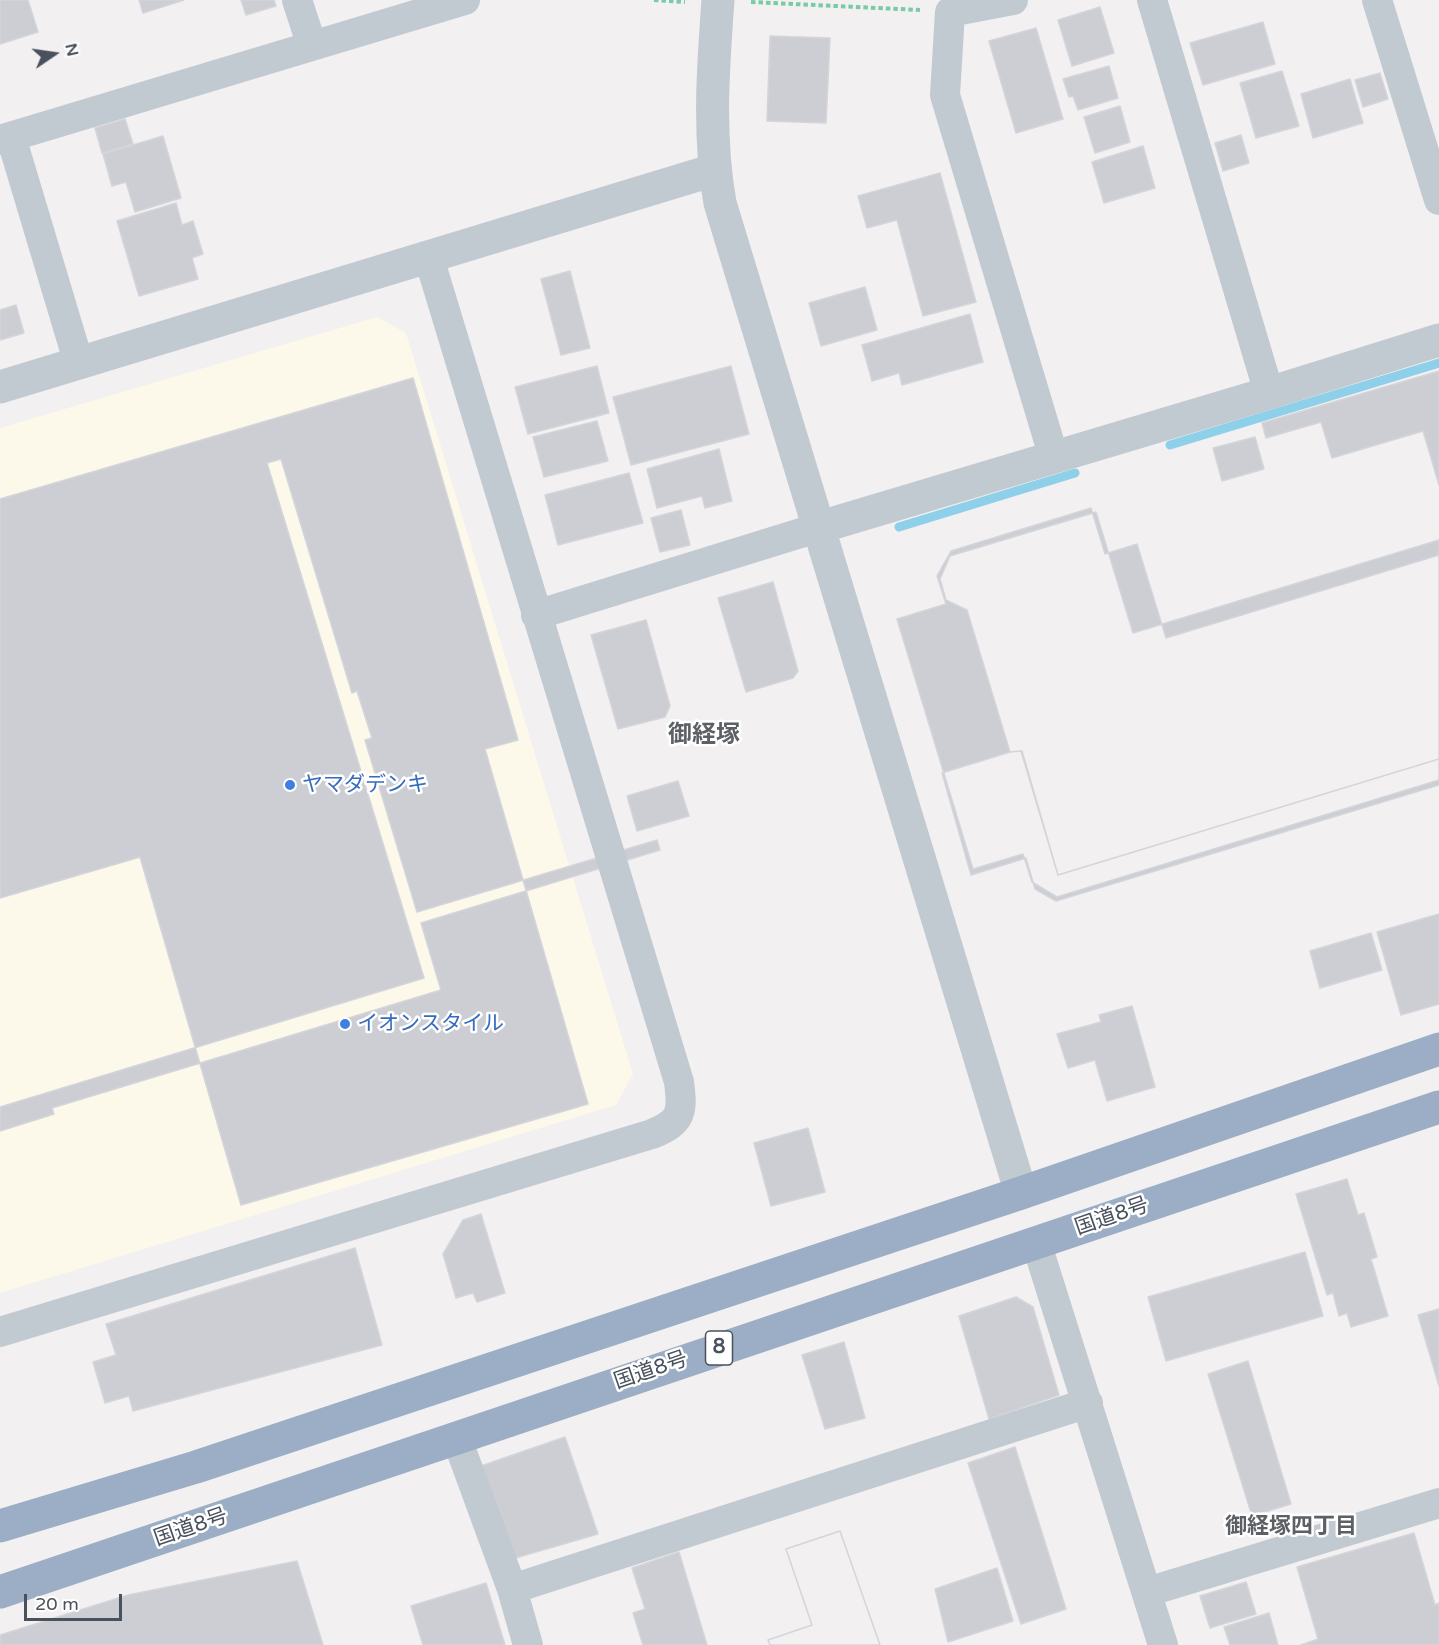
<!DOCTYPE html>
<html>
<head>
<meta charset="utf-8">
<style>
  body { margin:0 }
  #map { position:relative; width:1439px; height:1645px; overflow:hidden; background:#f2f0f0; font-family:"Varela Round",sans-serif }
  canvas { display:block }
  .north { position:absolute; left:24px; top:24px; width:60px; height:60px; -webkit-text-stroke:4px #fff; paint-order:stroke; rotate:77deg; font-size:16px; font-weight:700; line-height:24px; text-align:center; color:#48515c }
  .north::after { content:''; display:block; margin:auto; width:21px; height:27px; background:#48515c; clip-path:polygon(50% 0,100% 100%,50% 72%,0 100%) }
  .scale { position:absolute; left:24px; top:1594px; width:98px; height:27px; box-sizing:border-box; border:3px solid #48515c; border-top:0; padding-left:8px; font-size:18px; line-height:21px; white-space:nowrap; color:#48515c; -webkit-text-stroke:4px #fff; paint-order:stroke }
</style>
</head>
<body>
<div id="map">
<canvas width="1439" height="1645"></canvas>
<div class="north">N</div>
<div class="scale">20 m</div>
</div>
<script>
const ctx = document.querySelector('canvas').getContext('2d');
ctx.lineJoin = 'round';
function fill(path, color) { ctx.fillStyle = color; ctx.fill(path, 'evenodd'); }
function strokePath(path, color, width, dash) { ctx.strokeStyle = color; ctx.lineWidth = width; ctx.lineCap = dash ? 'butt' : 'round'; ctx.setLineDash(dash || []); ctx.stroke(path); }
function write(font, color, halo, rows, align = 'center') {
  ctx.font = font + ' "Varela Round","Noto Sans JP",sans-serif'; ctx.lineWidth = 5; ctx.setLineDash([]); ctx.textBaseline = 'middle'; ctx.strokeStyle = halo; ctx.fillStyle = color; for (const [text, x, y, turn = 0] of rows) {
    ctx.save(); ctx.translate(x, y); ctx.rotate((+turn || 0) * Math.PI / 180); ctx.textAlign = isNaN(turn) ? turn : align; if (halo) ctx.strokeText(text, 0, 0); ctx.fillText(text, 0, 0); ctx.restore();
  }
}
fill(new Path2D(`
  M377,317L406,333L633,1074L616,1105L0,1293V428Z`), '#fcf8ea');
strokePath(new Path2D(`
  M1170,445L1439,363
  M899,527L1075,473`), '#8ecfe9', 9);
const building = new Path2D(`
  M0,0H28L38,32L0,44Z
  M139,0H184L143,13Z
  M241,0H274L276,6L246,15Z
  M1100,7L1114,53L1072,66L1058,20Z
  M1263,22L1275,64L1203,85L1190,43Z
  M1036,28L1063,119L1016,133L989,41Z
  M770,36L830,38L826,123L767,121Z
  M1109,66L1118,98L1078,110L1073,96L1069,97L1063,79Z
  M1282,71L1299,126L1256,138L1240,83Z
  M1380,73L1388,99L1363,107L1355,80Z
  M1350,79L1363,123L1313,138L1301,94Z
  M1120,106L1130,142L1095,153L1084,117Z
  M125,119L133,144L102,153L95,128Z
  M1241,135L1249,163L1223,171L1215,143Z
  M163,136L181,198L135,212L126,182L112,186L103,154Z
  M1143,146L1155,188L1104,203L1092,162Z
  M940,173L976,302L923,316L897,220L867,228L858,196Z
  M176,203L182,225L193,221L203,254L192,258L198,279L139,296L117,221Z
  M570,271L590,348L561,355L541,279Z
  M865,287L877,330L821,346L809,303Z
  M16,305L24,333L0,340V310Z
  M970,314L983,362L902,385L899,373L872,381L862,345Z
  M597,366L609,413L528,434L515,387Z
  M731,366L749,434L631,465L613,397Z
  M1439,371V485L1423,431L1332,458L1321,422L1266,438L1262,423Z
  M413,378L518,740L485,749L588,1104L241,1205L140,857L0,898V499Z
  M597,421L608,461L544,477L533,437Z
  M1255,437L1264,469L1222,481L1213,448Z
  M719,449L732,501L705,508L702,496L657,508L647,469Z
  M281,459L352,693L357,691L372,738L365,740L417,912L657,840L660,850L421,923L441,990L52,1108L54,1114L0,1131V1107L424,978L267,463Z
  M629,473L643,523L558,545L545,495Z
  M1091,508L1105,554L1137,544L1166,638L1439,555V780L1057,897L1032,882L1023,854L973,869L897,619L946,604L937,576L951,551Z
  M681,510L690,545L660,552L651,518Z
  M1096,512L1133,633L1439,540V759L1058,875L1021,751L1010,752L967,610L946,600L940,579L950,556Z
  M773,582L798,671L793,678L746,692L718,598Z
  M646,620L670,706L665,717L618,729L591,635Z
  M1022,751L1058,875L1439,759V785L1056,901L1035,889L1026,858L971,875L942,773L1010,752Z
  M678,781L689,816L637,831L627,796Z
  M1439,914V1004L1401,1015L1377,932Z
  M1371,933L1382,970L1320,988L1310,951Z
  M1132,1006L1155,1087L1107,1101L1095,1060L1068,1068L1057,1034L1101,1022L1099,1015Z
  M808,1128L825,1192L771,1206L754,1143Z
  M1347,1179L1358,1215L1364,1213L1377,1257L1371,1259L1388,1316L1351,1327L1347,1313L1339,1316L1333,1293L1327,1295L1296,1194Z
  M481,1214L505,1293L477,1302L473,1293L456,1298L443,1254L463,1220Z
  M355,1248L382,1345L133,1411L129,1396L105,1403L93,1362L116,1355L106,1324Z
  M1305,1252L1323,1316L1166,1361L1148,1297Z
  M1016,1297L1033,1307L1059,1395L989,1419L959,1316Z
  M1439,1309V1386L1418,1315Z
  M844,1342L865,1418L825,1429L802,1355Z
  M1248,1361L1291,1504L1252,1516L1208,1374Z
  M565,1437L598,1534L512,1559L478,1467Z
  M1015,1447L1066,1609L1021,1624L968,1463Z
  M840,1531L880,1645H770L768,1640L812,1625L786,1549Z
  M840,1531L880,1645H770L768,1640L812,1625L786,1549Z
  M1414,1533L1435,1605L1439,1603V1645H1301L1318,1639L1297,1567Z
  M679,1552L707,1645H643L633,1613L645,1609L632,1568Z
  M297,1561L323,1645H0V1635L128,1595Z
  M997,1568L1013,1621L948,1642L935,1589Z
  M1246,1582L1256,1614L1210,1628L1200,1596Z
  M486,1583L505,1645H423L411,1606Z
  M1269,1613L1278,1645H1230L1224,1627Z`);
fill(building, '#cdced4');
strokePath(building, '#d4d5db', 1.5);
strokePath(new Path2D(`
  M654,0L685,2
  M751,2L920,10`), '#79cba8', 4, [4.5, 3]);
strokePath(new Path2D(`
  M297,0L312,46L465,0
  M1013,0L950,12L945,95L1054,458
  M1152,0L1269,393
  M1377,0L1439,200
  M11,137L79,364
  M0,140L312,46
  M536,615L817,528
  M1036,1242L1163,1645
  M0,1332L652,1134C682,1122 683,1112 679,1082L429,258
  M457,1439L512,1589L528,1645
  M512,1589L1088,1403
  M1147,1592L1439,1503`), '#c1c9d1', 30);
strokePath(new Path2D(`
  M718,0C713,68 708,136 720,203L1021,1193
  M0,387L714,170
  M817,528L1269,393L1439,340`), '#c1c9d1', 33);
strokePath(new Path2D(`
  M0,1526L196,1467L1021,1193L1439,1049
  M0,1592L1439,1107`), '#9caec5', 33);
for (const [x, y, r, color] of [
  [290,785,6,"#3f7fe0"],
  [345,1024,6,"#3f7fe0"]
]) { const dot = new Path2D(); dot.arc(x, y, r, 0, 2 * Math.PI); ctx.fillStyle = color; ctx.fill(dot); strokePath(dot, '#fff', 2); }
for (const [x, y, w] of [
  [719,1348,27]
]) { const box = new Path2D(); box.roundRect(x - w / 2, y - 17, w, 34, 4.5); ctx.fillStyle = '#fff'; ctx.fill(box); strokePath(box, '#48515c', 1.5); }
write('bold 20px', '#48515c', null, [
  ["8",719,1348]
]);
write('21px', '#366cbe', '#fff', [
  ["ヤマダデンキ",302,785],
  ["イオンスタイル",357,1024]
], 'left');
write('21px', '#48515c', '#fff', [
  ["国道8号",1112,1217,-19],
  ["国道8号",651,1371,-19],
  ["国道8号",191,1528,-19]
]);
write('bold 22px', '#5c5f64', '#fff', [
  ["御経塚四丁目",1291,1527]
]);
write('bold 24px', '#5c5f64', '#fff', [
  ["御経塚",704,736]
]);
</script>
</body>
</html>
